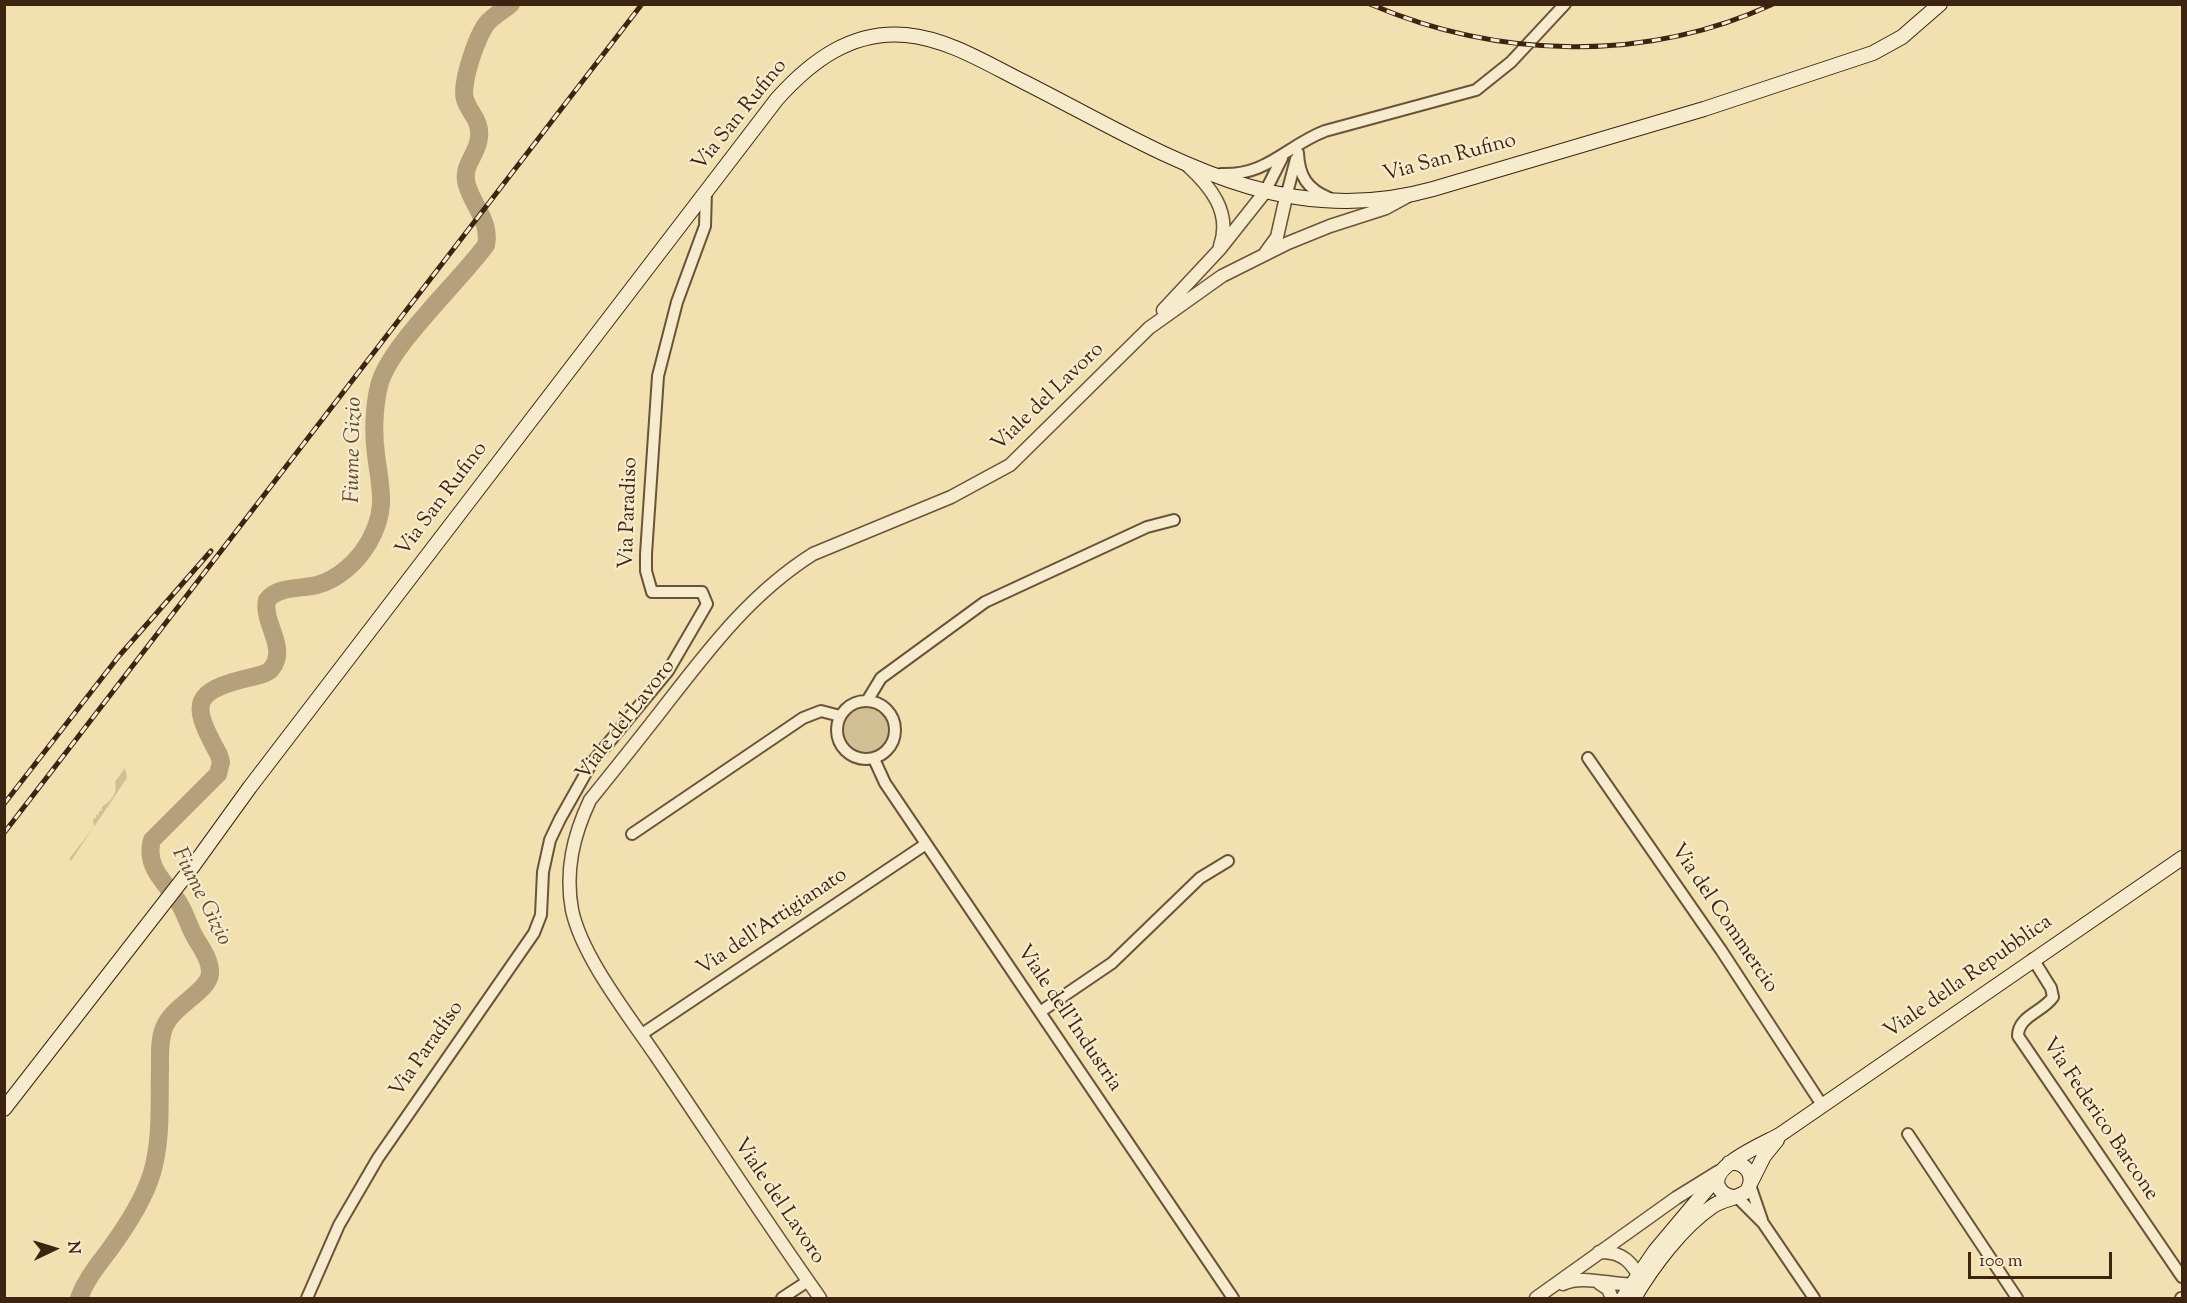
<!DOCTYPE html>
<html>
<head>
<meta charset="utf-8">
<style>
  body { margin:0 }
  #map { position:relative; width:2187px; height:1303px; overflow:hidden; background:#f1e0b0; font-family:"Sorts Mill Goudy",serif }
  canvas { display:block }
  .frame { position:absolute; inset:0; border:6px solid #3d2411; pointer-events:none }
  .north { position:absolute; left:24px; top:1219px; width:60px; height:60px; -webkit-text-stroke:4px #f6ebcc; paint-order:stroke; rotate:86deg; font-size:16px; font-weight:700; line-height:24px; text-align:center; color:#3d2411 }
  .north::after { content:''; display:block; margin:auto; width:21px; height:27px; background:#3d2411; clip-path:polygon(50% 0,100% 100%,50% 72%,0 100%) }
  .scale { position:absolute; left:1968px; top:1252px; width:144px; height:27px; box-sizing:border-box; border:3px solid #3d2411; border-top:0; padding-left:8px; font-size:18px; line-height:21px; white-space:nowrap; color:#3d2411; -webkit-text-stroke:4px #f6ebcc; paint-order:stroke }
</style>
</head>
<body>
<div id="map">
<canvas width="2187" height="1303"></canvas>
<div class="frame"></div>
<div class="north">N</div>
<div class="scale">100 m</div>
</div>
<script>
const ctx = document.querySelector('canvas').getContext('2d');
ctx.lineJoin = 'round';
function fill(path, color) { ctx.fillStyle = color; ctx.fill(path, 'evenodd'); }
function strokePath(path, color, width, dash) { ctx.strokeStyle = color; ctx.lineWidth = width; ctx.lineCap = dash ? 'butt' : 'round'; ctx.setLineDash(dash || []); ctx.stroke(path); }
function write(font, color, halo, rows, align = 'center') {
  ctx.font = font + ' "Sorts Mill Goudy",serif'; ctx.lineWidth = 4.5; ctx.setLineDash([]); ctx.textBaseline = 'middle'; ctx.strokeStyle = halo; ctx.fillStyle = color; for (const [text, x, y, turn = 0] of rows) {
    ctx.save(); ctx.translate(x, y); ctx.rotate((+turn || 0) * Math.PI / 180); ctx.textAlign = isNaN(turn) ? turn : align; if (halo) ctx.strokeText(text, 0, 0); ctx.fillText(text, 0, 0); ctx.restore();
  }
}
fill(new Path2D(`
  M842 730a24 24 0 1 1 48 0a24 24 0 1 1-48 0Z
  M125,768L127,778L71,861L69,859L94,827L93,819L96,818V815H99V811H102V807C110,801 118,795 115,782Z`), '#d2c095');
strokePath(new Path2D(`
  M79,1298C86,1279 98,1265 110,1249C126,1227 144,1199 152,1173C162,1138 159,1104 160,1069C160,1056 159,1040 164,1028C172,1006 208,992 210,974C211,960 201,948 195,937C188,925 185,911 177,900C163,880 145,866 152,840L218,774L221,762L219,755C190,703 191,691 252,677C259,675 268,674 272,668C288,647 262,623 267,600C278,586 301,589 317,585C339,579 358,561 369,542C388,508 380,489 376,454C373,434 374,406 379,386C388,347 460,281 486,245C491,222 473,206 467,185C461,165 478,155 479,137C481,120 469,113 465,99C460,85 478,31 489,21C495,15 504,10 511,4`), '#b4a07a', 18);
const minor = new Path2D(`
  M1298,153C1299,176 1307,189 1329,198
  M1221,174C1267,176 1286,146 1325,131L1476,90L1511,62L1565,4
  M1265,192L1282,158
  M1286,197L1296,159
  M837 730a29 29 0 1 1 58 0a29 29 0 1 1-58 0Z
  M867,701L881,678L985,602L1147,527L1174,520
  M1588,758L1721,950L1822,1105
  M874,759L885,783L1233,1298
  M632,834L803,718L821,711L840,716
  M2033,959L2051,988L2053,997C2043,1012 2018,1016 2018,1036L2182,1277
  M1040,1012L1112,963L1200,878L1228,861
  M642,1034L926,844
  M1908,1134L2017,1298
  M1750,1185L1762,1220
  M1737,1197L1763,1223L1814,1298
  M307,1298L339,1225L378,1158L534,933L541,915L543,872L550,840L560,819L591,764L668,671L707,604L702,592H652L646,571V554L658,376L677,302L705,226L706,191
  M782,1298L808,1281
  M2181,1298H2182`);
const tertiary = new Path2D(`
  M1187,165C1210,186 1232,212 1220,246
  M1266,252L1277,237L1286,197
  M1163,310L1219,250L1265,192
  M1599,1283L1608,1289L1612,1298
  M1563,1284C1585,1273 1616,1288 1643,1284C1633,1263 1623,1251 1599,1252
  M820,1298C764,1219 711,1137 656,1056C629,1016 582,957 572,910C565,871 573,836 590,800C615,769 640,738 664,707C709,649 750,594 813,554L951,497L1010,465L1149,328L1222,276L1288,243L1330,226L1386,208L1408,196
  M1536,1298L1676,1198L1718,1172`);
const secondary = new Path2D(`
  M4,1109L193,866L250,787L777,99C811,61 852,30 906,35C948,39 986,63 1024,82C1157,149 1277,233 1433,189L1704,109L1873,53L1902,37L1940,4
  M1751,1182L1764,1156L1777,1140
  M1733,1197C1727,1196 1721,1193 1718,1186C1710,1165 1766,1143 1781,1134L2182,858
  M1623,1298L1655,1251L1718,1176
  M1634,1298C1653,1266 1682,1227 1713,1206C1723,1199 1737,1199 1747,1191C1756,1177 1747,1161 1729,1163`);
strokePath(minor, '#6a5339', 14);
strokePath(tertiary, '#6a5339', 15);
strokePath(secondary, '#3d2411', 16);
strokePath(minor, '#f6ebcc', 10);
strokePath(tertiary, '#f6ebcc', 12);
strokePath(secondary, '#f6ebcc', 14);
const rail = new Path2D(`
  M1370,4C1498,59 1646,63 1773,4
  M4,804L119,656L211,551
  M4,833L642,4`);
strokePath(rail, '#3d2411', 5);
strokePath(rail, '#f6ebcc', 3, [9]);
write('21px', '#3d2411', '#f6ebcc', [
  ["Via San Rufino",741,116,-51],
  ["Via San Rufino",1450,159,-15],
  ["Viale del Lavoro",1049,398,-44],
  ["Via San Rufino",443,500,-53],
  ["Via Paradiso",630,513,-88],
  ["Viale del Lavoro",627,721,-52],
  ["Via del Commercio",1723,919,56],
  ["Via dell'Artigianato",773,923,-34],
  ["Viale della Repubblica",1969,978,-35],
  ["Viale dell'Industria",1068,1019,56],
  ["Via Paradiso",428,1050,-55],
  ["Via Federico Barcone",2099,1120,56],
  ["Viale del Lavoro",778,1202,56]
]);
write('italic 22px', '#614930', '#f6ebcc', [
  ["Fiume Gizio",355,450,-89],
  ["Fiume Gizio",200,897,63]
]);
</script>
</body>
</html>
